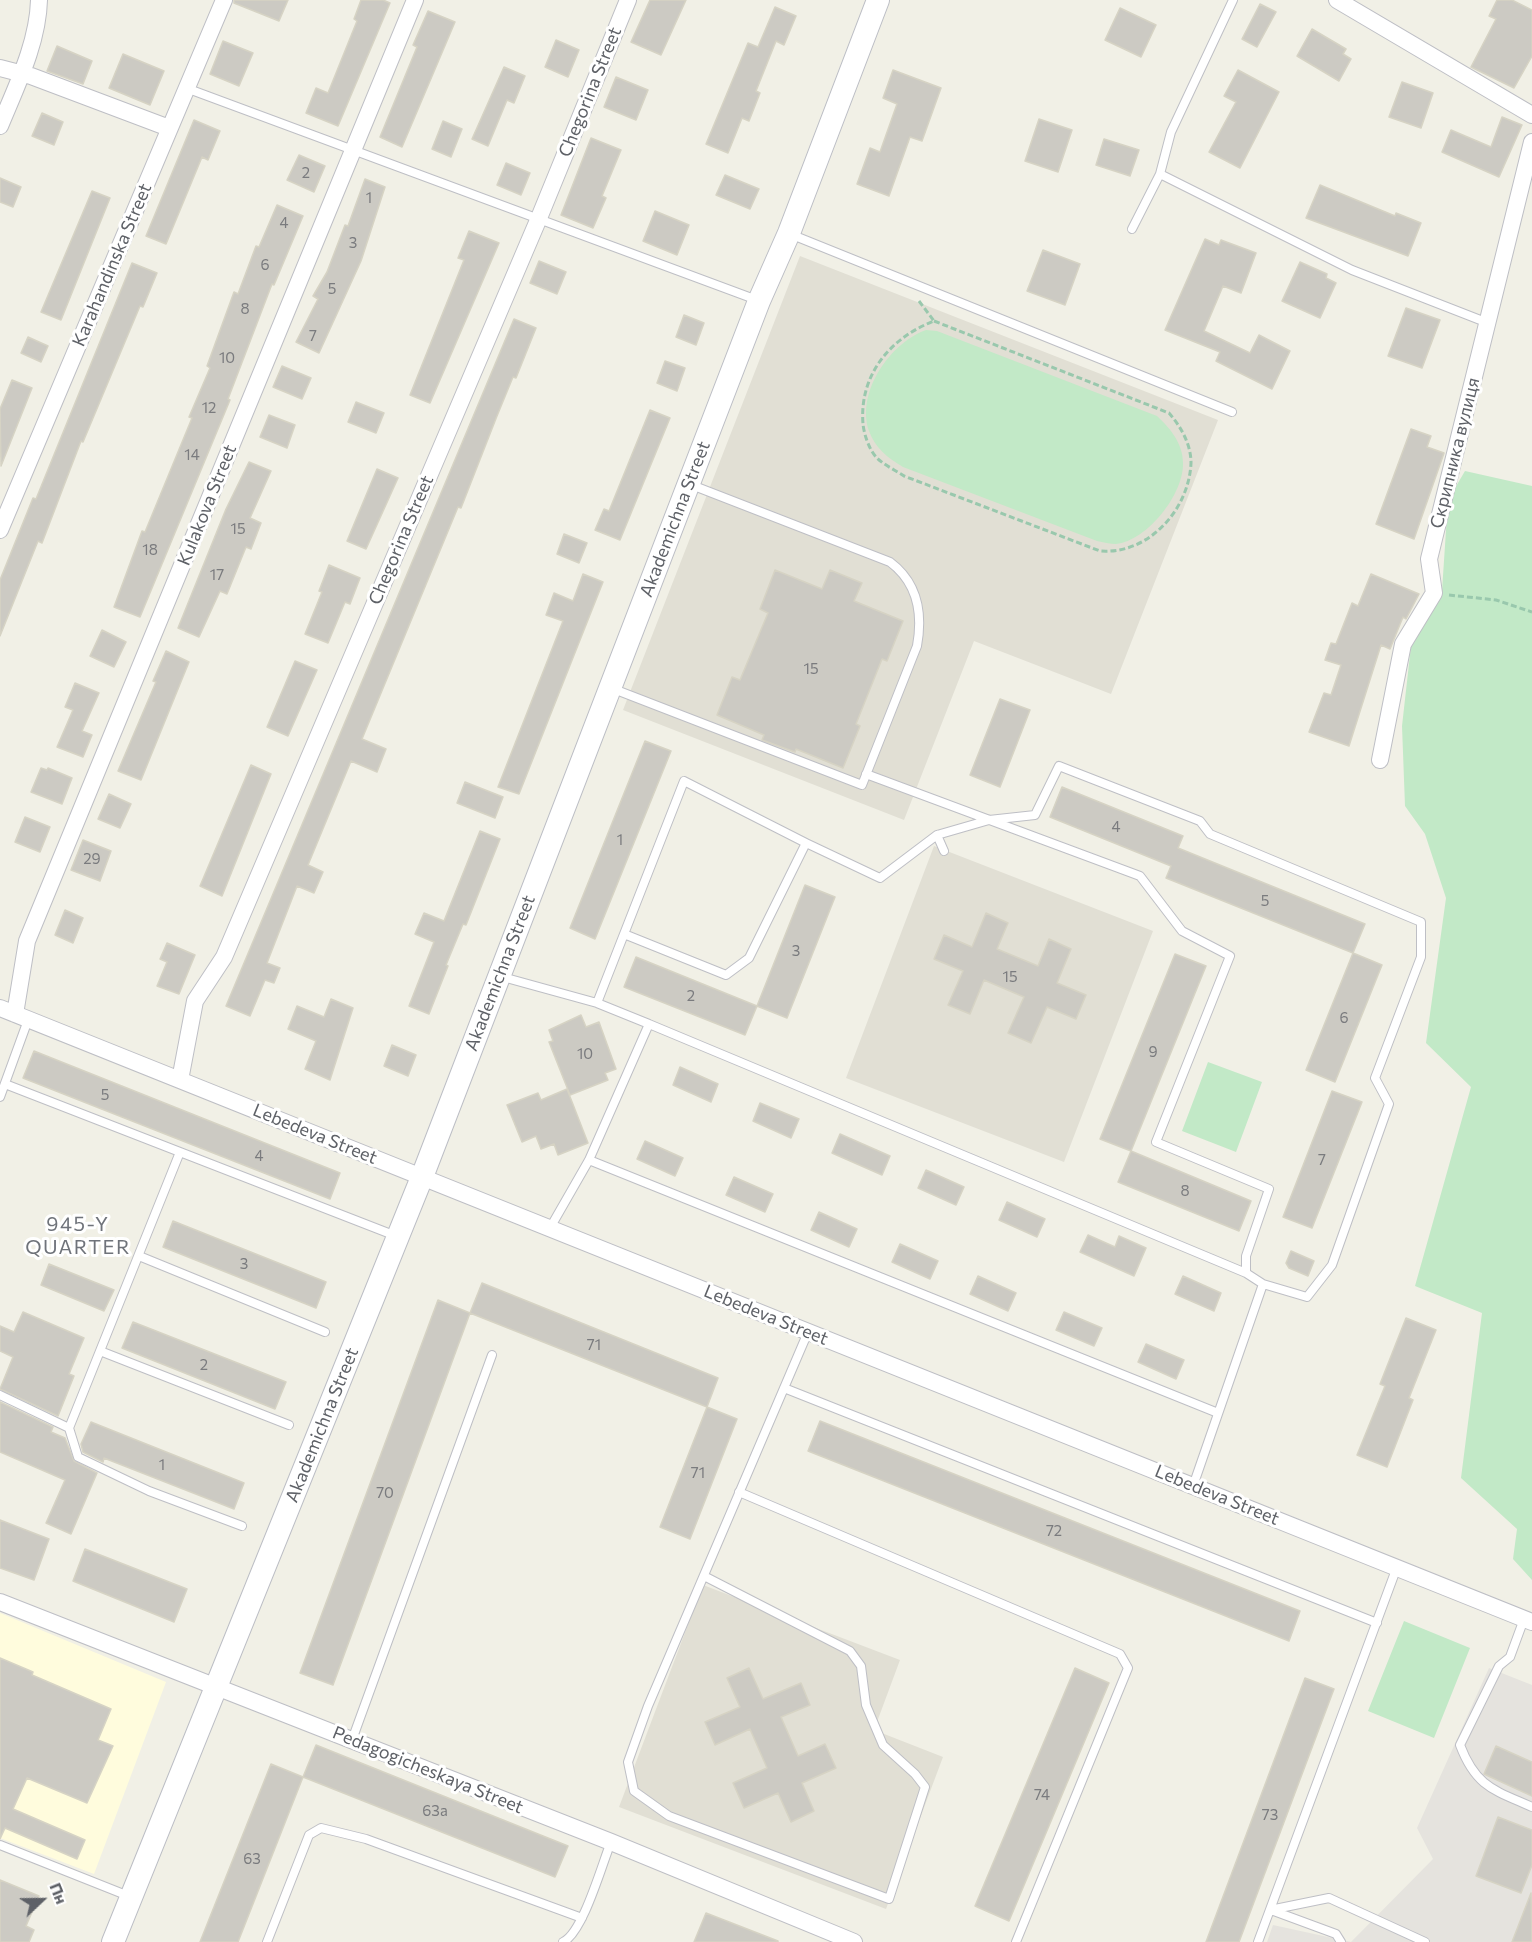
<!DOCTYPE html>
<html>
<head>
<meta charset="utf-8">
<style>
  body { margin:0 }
  #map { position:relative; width:1532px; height:1942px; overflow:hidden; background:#f1f0e6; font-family:Commissioner,sans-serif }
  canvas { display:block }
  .north { position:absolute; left:12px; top:1870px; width:60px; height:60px; -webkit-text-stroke:4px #fff; paint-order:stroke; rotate:68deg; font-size:16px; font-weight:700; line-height:24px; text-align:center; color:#5e6167 }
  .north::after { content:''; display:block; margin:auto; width:21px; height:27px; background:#5e6167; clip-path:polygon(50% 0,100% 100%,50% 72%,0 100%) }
</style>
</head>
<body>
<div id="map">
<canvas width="1532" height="1942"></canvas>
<div class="north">Пн</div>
</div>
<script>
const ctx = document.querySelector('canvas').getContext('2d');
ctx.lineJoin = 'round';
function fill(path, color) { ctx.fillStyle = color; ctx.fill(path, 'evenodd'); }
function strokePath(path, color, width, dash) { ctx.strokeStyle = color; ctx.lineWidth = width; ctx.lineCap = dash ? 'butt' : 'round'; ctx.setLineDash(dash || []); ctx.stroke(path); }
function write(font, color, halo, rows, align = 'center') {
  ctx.font = font + ' Commissioner,sans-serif'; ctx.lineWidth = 6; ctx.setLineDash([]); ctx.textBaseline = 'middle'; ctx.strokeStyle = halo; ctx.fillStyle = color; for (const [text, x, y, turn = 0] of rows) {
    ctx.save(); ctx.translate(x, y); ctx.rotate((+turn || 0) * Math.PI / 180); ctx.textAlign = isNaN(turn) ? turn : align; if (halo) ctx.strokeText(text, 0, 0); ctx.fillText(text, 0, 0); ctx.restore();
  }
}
fill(new Path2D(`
  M0,1613L166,1682L94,1874L0,1838Z`), '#fffcdd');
fill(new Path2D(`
  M1489,1668L1532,1685V1942H1351L1433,1859L1417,1828Z
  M1273,1925L1351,1942H1267Z`), '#e5e3de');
fill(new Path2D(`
  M800,256L1218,420L1111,694L974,641L904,820L623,710Z
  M934,846L1153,931L1064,1162L846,1078Z
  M703,1585L900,1660L874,1730L943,1757L886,1909L619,1807Z`), '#e1dfd4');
fill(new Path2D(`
  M926,330L937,331L1157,416C1171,429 1183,444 1183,463C1184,494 1147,541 1116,544C1110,544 1103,542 1097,541L903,467C888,458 875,448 869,431C856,392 890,343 926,330Z
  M1465,471L1532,486V1580L1513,1559L1517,1529L1461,1478L1482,1313L1415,1286L1471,1087L1426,1043L1446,898L1425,834L1405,806L1402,726L1411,646L1442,591L1448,500Z
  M1208,1062L1262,1082L1236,1152L1182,1131Z
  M1404,1621L1470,1648L1434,1738L1368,1711Z`), '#c2e9c7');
const building = new Path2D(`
  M234,0H288L279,21L234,3Z
  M361,0H383L390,3L338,126L306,113L316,88L328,93L357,21L354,19Z
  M650,0H686L661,55L631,42Z
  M1497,0H1512L1532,10V56L1514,88L1471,67L1496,19L1489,16Z
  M1260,4L1276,12L1257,47L1242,39Z
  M775,7L796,16L784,45L776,41L756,91L760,93L749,121L742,118L728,153L706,144L748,43L758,47Z
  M1120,8L1156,25L1141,57L1105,40Z
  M428,11L455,22L402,147L380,137L417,47L413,45Z
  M1312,29L1346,49L1343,54L1351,59L1339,81L1297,56Z
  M556,40L579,50L568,77L545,67Z
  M223,41L253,53L239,86L210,74Z
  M57,46L92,61L83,84L47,71Z
  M123,54L164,71L150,105L109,88Z
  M504,67L525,76L514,103L507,100L488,146L472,139Z
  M893,70L941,88L922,141L910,137L889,196L857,184L870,148L880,152L897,104L883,98Z
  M1238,70L1279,92L1240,168L1209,152L1236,102L1224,96Z
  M616,77L648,90L636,120L604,107Z
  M1402,82L1433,93L1421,128L1389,117Z
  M42,113L63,122L54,145L32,136Z
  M1502,117L1522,125L1499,177L1442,152L1451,130L1491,147Z
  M1039,119L1072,130L1058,172L1025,161Z
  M194,120L220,131L208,160L202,157L166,244L146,236Z
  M443,121L462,129L451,157L432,149Z
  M591,138L621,150L602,196L606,198L593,228L561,215Z
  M1104,139L1139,150L1130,176L1096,165Z
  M299,155L325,166L314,192L287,180Z
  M506,163L530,173L521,195L497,185Z
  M725,175L759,189L750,209L716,195Z
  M0,178L21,187L13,207L0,202Z
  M365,179L385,187L361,261L319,353L296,342L318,299L313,296L327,272L345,225L348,226Z
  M1320,185L1395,216L1396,213L1421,223L1408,256L1306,218Z
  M92,191L110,198L61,320L41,312Z
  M277,205L303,216L274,285L272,284L228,399L230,400L140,617L114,607L142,531L145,532L192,418L189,417L210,368L207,366L234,292L238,294L256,246L259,247Z
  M655,211L689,225L677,255L643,241Z
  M469,231L499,243L430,403L410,395L464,260L458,258Z
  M1205,239L1219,245L1221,240L1256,253L1241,293L1223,286L1204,331L1250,353L1259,335L1290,351L1272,389L1216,361L1220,352L1165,330Z
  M1043,250L1080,264L1065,305L1027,291Z
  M539,261L566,272L557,294L530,283Z
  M1300,262L1327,274L1326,278L1336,283L1320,318L1282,301Z
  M132,263L157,273L143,307L140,306L83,442L81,441L42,543L38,541L0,636V580L33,498L36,499Z
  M1406,308L1440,320L1422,368L1388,356Z
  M684,315L704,323L696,345L676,337Z
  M514,319L536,328L516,378L513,377L497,416L461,508L458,507L362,739L386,749L377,772L351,761L308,865L323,872L314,893L297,886L267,963L280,968L274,983L265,980L250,1016L226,1006Z
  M28,337L48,346L41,362L21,353Z
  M665,361L685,368L677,391L657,383Z
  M282,366L311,378L302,399L273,387Z
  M12,380L32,388L1,466L0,409Z
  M356,402L384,413L376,433L348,422Z
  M650,410L670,418L620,540L595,530L604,509L609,511Z
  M269,415L295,425L287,448L260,437Z
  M1411,429L1431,436L1427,447L1444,453L1414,539L1376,524Z
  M249,462L271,471L250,518L261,523L251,549L246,547L227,594L220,591L199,637L178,628L226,509Z
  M377,469L398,478L366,549L347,541Z
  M564,534L587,543L579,563L557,554Z
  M329,565L360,578L350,604L345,602L328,643L305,634L322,592L319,591Z
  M775,570L822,589L830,570L862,583L854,601L903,621L887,661L882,659L856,724L860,726L843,768L796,749L795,752L762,740L764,735L717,715L732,677L740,680L768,613L760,609Z
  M583,574L603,582L519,794L498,787L563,621L546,615L554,593L573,601Z
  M1371,574L1419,594L1406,619L1403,617L1390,649L1381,645L1349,746L1309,732L1324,693L1331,695L1341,665L1325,660L1331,643L1336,644L1352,603L1358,606Z
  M102,630L126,642L114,667L90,656Z
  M166,651L189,662L141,780L118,771L156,682L153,681Z
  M295,661L317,670L288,736L267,727Z
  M75,683L99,693L82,731L92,735L83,757L57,747L73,710L65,707Z
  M1000,699L1030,710L1000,787L970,775Z
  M645,741L671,751L595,939L570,928Z
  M251,765L271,774L222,896L200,886Z
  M41,768L47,770L48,768L72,778L62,804L31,792Z
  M465,782L503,797L495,818L457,803Z
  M1062,787L1183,836L1178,848L1365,924L1353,953L1166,878L1171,866L1050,817Z
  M109,794L131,804L120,828L98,819Z
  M25,817L50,827L40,852L15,842Z
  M480,831L500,839L466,925L463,924L446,965L448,966L429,1014L409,1006L434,942L415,934L424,913L444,921Z
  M83,840L111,851L100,881L71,870Z
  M805,885L835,897L787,1018L757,1006Z
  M65,910L83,918L73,943L55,935Z
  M986,913L1008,923L997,949L1038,966L1049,939L1071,949L1057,983L1086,995L1076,1019L1047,1007L1031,1043L1008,1033L1024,997L984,980L970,1014L948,1005L963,971L934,959L944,935L972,947Z
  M167,943L195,955L179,994L157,986L167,962L160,959Z
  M1353,953L1382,965L1335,1082L1306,1070Z
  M1175,954L1206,966L1131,1151L1100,1139Z
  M636,957L757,1006L745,1035L624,987Z
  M331,999L353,1008L330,1080L305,1069L316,1041L288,1029L297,1006L324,1017Z
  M581,1015L586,1027L599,1022L616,1069L605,1073L608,1080L570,1095L549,1042L553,1041L549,1030Z
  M392,1045L416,1055L408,1076L384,1066Z
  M34,1051L340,1173L330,1199L23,1078Z
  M680,1067L718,1084L711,1102L673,1085Z
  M567,1089L588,1143L558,1155L554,1144L541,1149L536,1136L522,1142L507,1105L538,1093L541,1100Z
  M1332,1091L1362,1102L1312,1228L1283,1217Z
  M760,1103L799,1119L791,1138L753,1121Z
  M840,1134L890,1156L882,1175L832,1153Z
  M645,1141L683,1158L675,1176L637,1159Z
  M1131,1151L1251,1201L1239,1231L1118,1182Z
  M926,1170L964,1187L956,1205L918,1188Z
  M734,1177L773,1194L765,1212L726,1195Z
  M1007,1202L1045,1219L1037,1237L999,1220Z
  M819,1212L857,1229L849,1247L811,1230Z
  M173,1221L326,1282L316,1308L163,1247Z
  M1088,1235L1115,1247L1119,1236L1146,1248L1134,1276L1080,1252Z
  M900,1244L938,1261L930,1279L892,1262Z
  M1291,1251L1314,1261L1308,1276L1289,1268L1286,1263Z
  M49,1264L114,1290L104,1311L41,1285Z
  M978,1276L1016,1293L1008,1311L970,1294Z
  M1183,1276L1221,1293L1214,1311L1175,1294Z
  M482,1283L718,1378L707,1407L470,1313Z
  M438,1300L470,1313L333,1685L300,1673Z
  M23,1312L84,1338L69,1374L74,1376L58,1416L0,1389L13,1357L0,1351V1326L14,1332Z
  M1064,1312L1102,1328L1094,1346L1056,1330Z
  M1406,1318L1436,1330L1409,1398L1413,1400L1387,1467L1357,1455L1385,1386L1380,1384Z
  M133,1322L286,1382L275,1409L122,1348Z
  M1146,1344L1184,1360L1176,1379L1138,1362Z
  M0,1402L53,1427L51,1432L65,1438L74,1461L97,1473L71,1534L46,1523L65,1480L0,1452Z
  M707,1407L737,1419L690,1539L660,1527Z
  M820,1421L1300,1611L1289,1641L808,1451Z
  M91,1422L244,1483L234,1509L104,1458L103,1462L83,1452L81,1444Z
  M0,1520L49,1539L34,1580L0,1568Z
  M85,1549L187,1589L174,1622L73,1581Z
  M0,1658L33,1672L32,1675L111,1709L98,1740L113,1746L87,1803L27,1778L13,1809L85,1840L77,1859L5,1828L0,1839Z
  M749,1668L763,1699L801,1683L810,1705L781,1717L798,1756L825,1744L836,1768L802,1783L814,1811L791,1822L778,1793L744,1808L733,1783L767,1768L750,1729L715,1745L705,1722L740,1707L727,1678Z
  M1075,1668L1109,1683L1009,1921L975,1906Z
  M1305,1678L1334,1689L1239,1942H1206Z
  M316,1745L568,1846L555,1877L303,1777Z
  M1496,1746L1532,1762V1796L1484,1774Z
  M271,1764L303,1777L238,1942H200Z
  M1498,1817L1532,1830V1865L1521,1893L1476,1876Z
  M0,1880L39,1896L26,1926L34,1930L29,1942H0Z
  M1531,1893L1532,1942H1512Z
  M706,1913L778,1941V1942H694Z`);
fill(building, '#cccac3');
strokePath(building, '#d6d3c4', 1.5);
const lane = new Path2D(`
  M186,88L757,300
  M1160,174L1352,270L1488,323
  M1132,229L1160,174L1171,132L1233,0
  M790,234L1232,412
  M611,688L862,785L917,646C923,613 918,583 890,562L689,484
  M866,774L1140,876L1182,931L1230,956L1156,1142L1269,1189L1246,1256V1273L1263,1284L1193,1486
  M937,835L944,851
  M806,843L880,878L937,835L989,820L1035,815L1059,766L1200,821L1210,834L1421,922V957L1375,1078L1389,1104L1332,1265L1307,1297L1263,1284
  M499,976L597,1003L684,781L806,843L749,958L726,975L624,934
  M649,1024L1246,1273
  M5,1084L396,1236
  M0,1097L28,1020
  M180,1152L69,1428L78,1457L149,1491L242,1526
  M589,1160L1218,1413
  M550,1228L589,1160L649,1024L597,1003
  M139,1256L325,1332
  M100,1351L289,1425
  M784,1388L1377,1623
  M0,1395L69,1428
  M739,1492L1120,1654L1128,1668L1016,1942
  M704,1576L850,1651L861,1666L866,1705L883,1745L915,1774L925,1787L889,1899L669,1816L634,1791L628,1762L648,1706L808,1332
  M1524,1619L1510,1657L1499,1666L1460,1745C1476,1787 1494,1790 1532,1807
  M352,1740L492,1355
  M0,1845L131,1897
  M1270,1910L1329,1898L1425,1942
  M1271,1910L1336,1934L1341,1942
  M267,1942L309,1835L321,1828L366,1839L582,1918
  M563,1942C583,1933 602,1864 611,1842
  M1258,1942L1397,1567`);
const street = new Path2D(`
  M1337,0L1532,115
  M0,68L31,76L169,128
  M0,126C16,87 38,43 39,0
  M0,530L224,0
  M1380,760L1403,644L1434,593L1429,559L1532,142
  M0,1008L1532,1622
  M15,1014L27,941L415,0
  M180,1080L195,1001L224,957L539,218L628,0
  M0,1602L611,1842L854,1942`);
const secondary = new Path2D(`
  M113,1942L422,1177L759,301L789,233L878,0`);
strokePath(lane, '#bebfc5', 10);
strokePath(street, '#bebfc5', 18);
strokePath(secondary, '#bcbec5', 24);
strokePath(new Path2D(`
  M919,301L934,321
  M934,321L1169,413C1181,427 1191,444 1191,463C1189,510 1148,555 1100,551L904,476C895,470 884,465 877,458C869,450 864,434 863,424C859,375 890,338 934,321Z
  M1449,595L1496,600L1532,612`), '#99c8ad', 3, [6, 3]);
strokePath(lane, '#fff', 8);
strokePath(street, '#fff', 16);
strokePath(secondary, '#fff', 22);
write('15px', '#7a7b7e', null, [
  ["2",306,173],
  ["1",369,198],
  ["4",284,223],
  ["3",353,243],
  ["6",265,265],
  ["5",332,289],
  ["8",245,309],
  ["7",313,336],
  ["10",227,358],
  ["12",209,408],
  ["14",192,455],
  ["15",238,529],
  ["18",150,550],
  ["17",217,575],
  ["15",811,669],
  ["4",1116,827],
  ["1",620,840],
  ["29",92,859],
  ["5",1265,901],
  ["3",796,951],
  ["15",1010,977],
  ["2",691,996],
  ["6",1344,1018],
  ["9",1153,1052],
  ["10",585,1054],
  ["5",105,1095],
  ["4",259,1156],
  ["7",1322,1160],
  ["8",1185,1191],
  ["3",244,1264],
  ["71",594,1345],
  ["2",204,1365],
  ["1",162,1465],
  ["71",698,1473],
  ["70",385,1493],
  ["72",1054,1531],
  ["74",1042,1795],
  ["63а",435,1811],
  ["73",1270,1815],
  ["63",252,1859]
]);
write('18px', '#5e6167', '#fff', [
  ["Chegorina Street",590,92,-68],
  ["Karahandinska Street",112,265,-67],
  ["Скрипника вулиця",1455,453,-76],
  ["Kulakova Street",207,505,-68],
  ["Akademichna Street",675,519,-69],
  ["Chegorina Street",401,540,-67],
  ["Akademichna Street",500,973,-69],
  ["Lebedeva Street",315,1134,22],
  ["Lebedeva Street",766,1315,22],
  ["Akademichna Street",322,1425,-68],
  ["Lebedeva Street",1217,1495,22],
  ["Pedagogicheskaya Street",428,1770,22]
]);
ctx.letterSpacing = '1.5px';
write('20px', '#6f737a', '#fff', [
  ["945-Y",78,1224],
  ["QUARTER",78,1247]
]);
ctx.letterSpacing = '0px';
</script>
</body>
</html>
